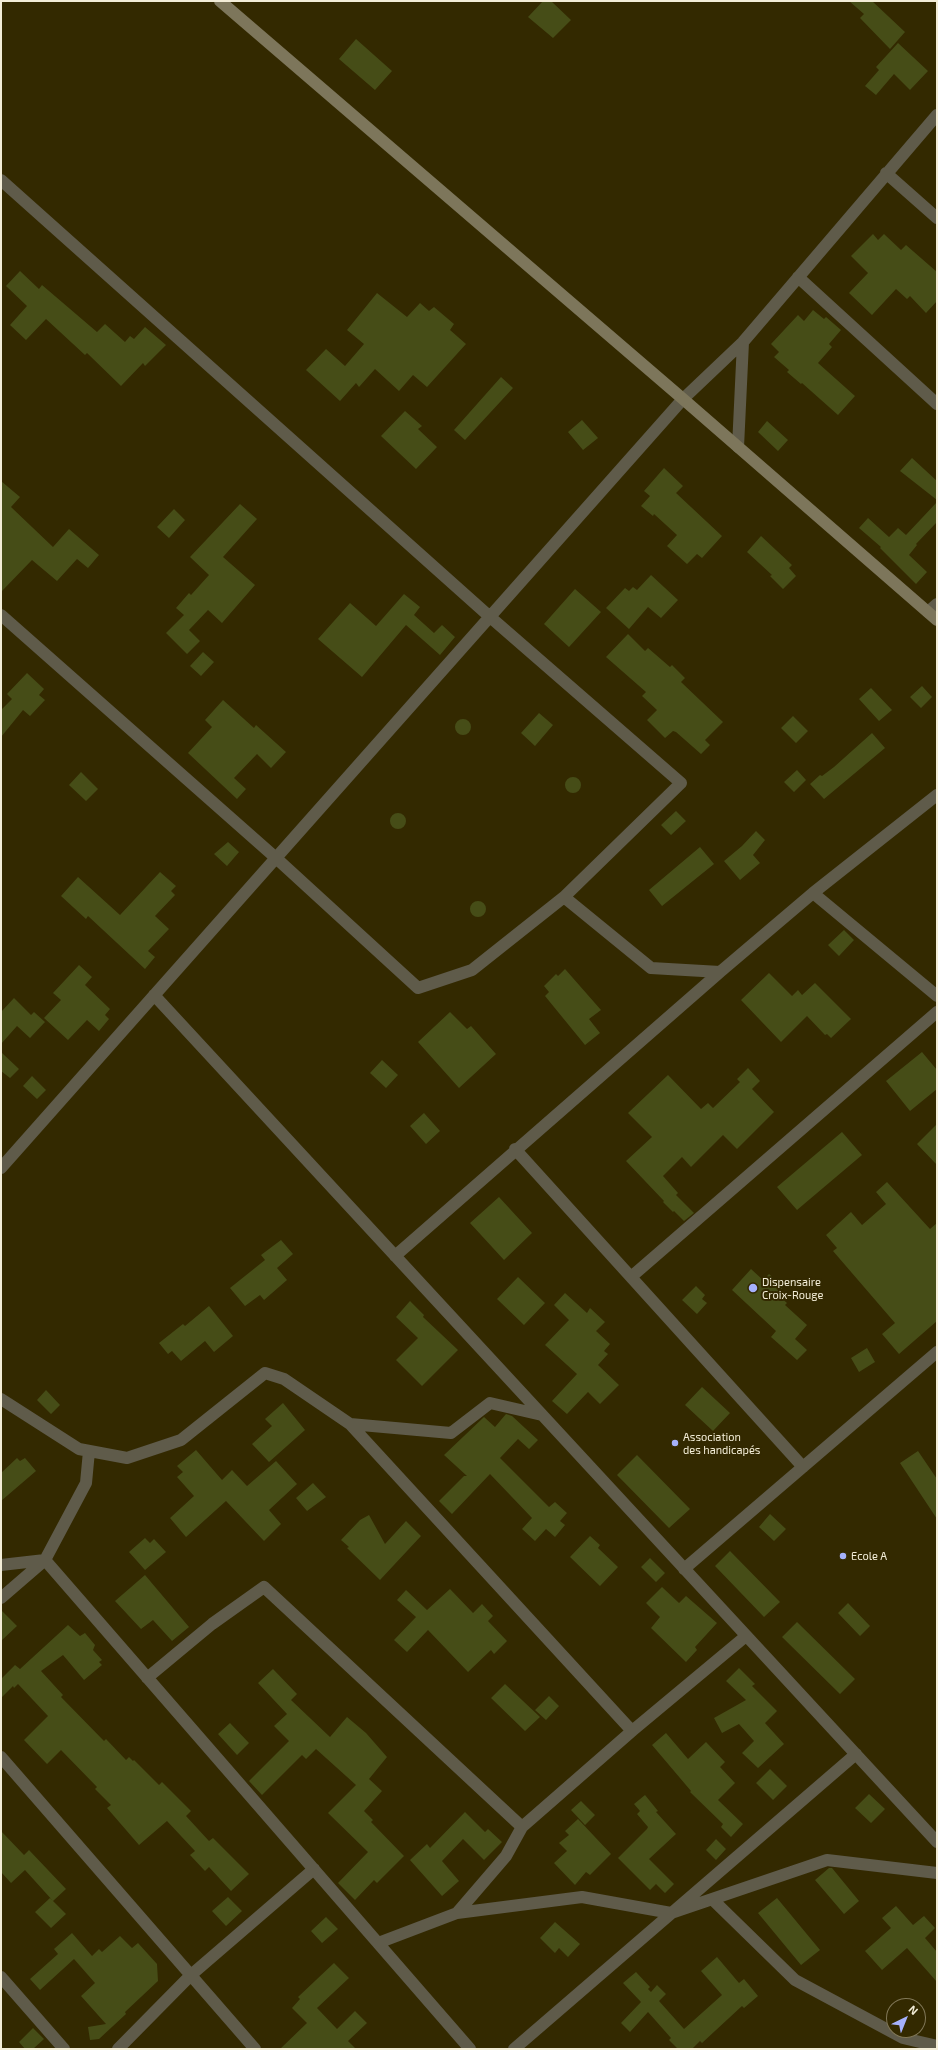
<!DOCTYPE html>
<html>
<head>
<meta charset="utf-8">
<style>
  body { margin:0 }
  #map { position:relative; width:938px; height:2050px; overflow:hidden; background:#332900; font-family:"Exo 2",sans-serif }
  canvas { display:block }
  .frame { position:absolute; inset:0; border:2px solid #f3edd7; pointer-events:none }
  .north { position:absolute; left:886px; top:1998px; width:40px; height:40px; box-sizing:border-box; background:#332900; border:1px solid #807756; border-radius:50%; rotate:43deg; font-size:11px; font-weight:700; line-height:16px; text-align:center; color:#f3edd7 }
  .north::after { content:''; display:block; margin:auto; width:14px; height:18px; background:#a5b1fc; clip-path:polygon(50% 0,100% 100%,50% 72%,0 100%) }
</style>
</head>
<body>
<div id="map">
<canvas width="938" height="2050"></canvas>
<div class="frame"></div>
<div class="north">N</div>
</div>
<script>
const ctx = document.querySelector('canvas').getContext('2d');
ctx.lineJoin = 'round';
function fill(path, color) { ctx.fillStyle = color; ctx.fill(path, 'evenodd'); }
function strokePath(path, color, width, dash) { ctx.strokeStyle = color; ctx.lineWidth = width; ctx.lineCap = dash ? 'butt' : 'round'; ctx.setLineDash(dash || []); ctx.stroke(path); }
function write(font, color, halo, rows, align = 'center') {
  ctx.font = font + ' "Exo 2",sans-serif'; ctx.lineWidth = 4; ctx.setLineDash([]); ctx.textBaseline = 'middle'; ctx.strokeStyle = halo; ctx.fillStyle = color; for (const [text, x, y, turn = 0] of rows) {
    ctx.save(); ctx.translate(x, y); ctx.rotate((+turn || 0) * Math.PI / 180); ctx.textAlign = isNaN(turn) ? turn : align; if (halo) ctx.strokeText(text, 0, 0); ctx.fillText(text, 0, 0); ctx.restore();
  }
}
fill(new Path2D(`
  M543,1H551L571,20L553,38L528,17Z
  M849,1H872L905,32L890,49L860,18L864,14Z
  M356,39L392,71L375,90L339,59Z
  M898,43L928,71L910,90L894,74L876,95L865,86L879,70L876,67Z
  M873,234L878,240L884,234L901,250L906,245L937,272V301L926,313L910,296L907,299L896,289L872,315L849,293L868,273L851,256Z
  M20,271L39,289L42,285L97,332L105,324L125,342L130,336L134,339L145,327L166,345L145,366L143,363L121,386L87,353L85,355L46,319L26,340L10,325L27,306L6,286Z
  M377,293L407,317L420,303L429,311L434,307L454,324L450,330L466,344L427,387L413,375L399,391L375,369L359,387L356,383L340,401L306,370L326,349L345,366L364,344L347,330Z
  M813,310L824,319L826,317L841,330L829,344L832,347L818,363L855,396L838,415L802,383L801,384L787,372L789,370L774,357L779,352L771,344L798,315L804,321Z
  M501,377L513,388L465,440L454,430Z
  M405,411L422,426L418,429L437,447L416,469L381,436Z
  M582,420L598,438L583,450L568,432Z
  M767,421L788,440L778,451L758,432Z
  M912,458L937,481V500L900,471Z
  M664,468L683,486L676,493L722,536L702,558L697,554L687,564L667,546L677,535L654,514L653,516L641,506L650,496L644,491Z
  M1,481L20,497L11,507L53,547L69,529L99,555L88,568L77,559L57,581L32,560L1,592Z
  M937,502V522L916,544L917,545L909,555L927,572L916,584L880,548L881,547L859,528L868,518L889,537L898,528L906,535Z
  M240,504L257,519L223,557L255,585L222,623L208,610L189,630L200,641L187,654L166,633L184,615L176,608L189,593L191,595L209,575L190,557Z
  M174,509L185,520L169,538L157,527Z
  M761,536L792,565L789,568L796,576L783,589L770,576L772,575L747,552Z
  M651,575L678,600L661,618L648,607L629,629L606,608L625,588L629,591L633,587L637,590Z
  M575,589L601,612L569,647L544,624Z
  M404,594L420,607L414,615L434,633L442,625L455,637L440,655L406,625L362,677L318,639L350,603L376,626Z
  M628,634L645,651L648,648L670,667L672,665L685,678L681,682L723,722L705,740L710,745L701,754L676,732L673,731L665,738L647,720L657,710L642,696L646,692L606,657Z
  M203,652L214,662L201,676L190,666Z
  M27,673L44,689L39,695L45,700L30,716L23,710L1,737V710L12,699L7,694Z
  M922,686L932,697L921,708L910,697Z
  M871,688L892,710L879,721L859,699Z
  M223,700L254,728L256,725L286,752L271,768L257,754L234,778L246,789L237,799L188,753L212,727L205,720Z
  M539,713L553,725L535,746L521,733Z
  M793,716L808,731L796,743L781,728Z
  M455 727a8 8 0 1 1 16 0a8 8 0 1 1-16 0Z
  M872,733L885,748L824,799L810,784L820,775L822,776L834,767Z
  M797,770L806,780L794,792L784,782Z
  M81,772L98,789L86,801L69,785Z
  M565 785a8 8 0 1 1 16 0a8 8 0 1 1-16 0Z
  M676,811L686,821L671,835L661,825Z
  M390 821a8 8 0 1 1 16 0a8 8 0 1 1-16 0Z
  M756,831L765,840L753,855L760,863L740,880L724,861L742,846Z
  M228,842L239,852L227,866L214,854Z
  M700,847L714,864L662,906L649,890Z
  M160,872L176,886L171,891L175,895L155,916L169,929L148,951L155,957L145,969L88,916L86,919L61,896L78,877L120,915Z
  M470 909a8 8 0 1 1 16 0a8 8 0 1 1-16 0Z
  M844,930L854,940L839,956L828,945Z
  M79,965L92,977L85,985L110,1009L105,1015L109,1019L99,1031L87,1020L68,1040L44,1018L61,1000L53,993Z
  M565,969L601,1010L589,1019L600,1033L585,1045L545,996L549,992L544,986L556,974L558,976Z
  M769,973L792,996L798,990L802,995L815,983L851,1019L831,1038L827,1034L825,1035L807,1016L781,1042L741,1000Z
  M14,998L31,1015L34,1012L45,1022L30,1038L17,1026L1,1044V1012Z
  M450,1012L467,1029L471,1026L496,1054L459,1088L418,1042Z
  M1,1052L19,1069L10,1078L1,1071Z
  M922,1052L937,1070V1089L910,1111L886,1081Z
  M382,1060L398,1075L386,1088L370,1073Z
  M748,1068L760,1081L752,1089L774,1112L737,1149L723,1135L691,1167L682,1157L663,1176L678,1193L676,1195L694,1213L684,1221L674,1211L673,1212L663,1202L664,1201L626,1161L652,1137L628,1113L668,1075L701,1109L708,1103L713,1108L740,1082L737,1079Z
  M32,1076L46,1090L37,1099L23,1086Z
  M424,1113L440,1131L426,1144L410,1126Z
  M937,1124V1165L917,1144Z
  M842,1132L862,1155L797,1210L777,1187Z
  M887,1182L930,1229L937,1223V1321L899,1354L882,1334L895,1323L833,1251L837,1248L826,1235L851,1212L862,1225L886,1204L876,1192Z
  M499,1197L532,1233L504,1260L470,1223Z
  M281,1240L293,1254L277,1268L287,1280L264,1300L260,1295L245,1306L230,1288L265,1260L261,1255Z
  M751,1269L763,1280L769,1274L783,1287L777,1294L787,1303L785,1305L807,1325L795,1339L807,1350L797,1360L771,1337L776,1331L732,1290Z
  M518,1277L545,1303L524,1325L497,1299Z
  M696,1286L705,1295L702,1299L707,1303L697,1314L682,1300Z
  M565,1293L587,1313L590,1308L605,1322L596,1331L610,1344L604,1351L608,1354L598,1365L619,1385L600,1404L588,1392L567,1414L552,1401L577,1374L545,1345L569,1320L554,1305Z
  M410,1301L424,1315L423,1317L458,1350L422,1386L396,1360L418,1338L396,1317Z
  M209,1306L233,1336L214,1352L205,1341L181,1361L172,1351L168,1354L159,1343L183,1324L185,1326Z
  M867,1348L875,1362L859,1372L851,1358Z
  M702,1387L730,1413L713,1431L685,1405Z
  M46,1390L60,1405L51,1414L37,1400Z
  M283,1403L305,1430L269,1462L252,1444L272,1426L265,1419Z
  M506,1414L512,1416L538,1440L529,1449L518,1439L500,1458L549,1507L555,1502L567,1513L560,1521L565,1525L555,1537L546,1529L535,1541L522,1529L532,1518L490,1474L452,1514L439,1501L464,1476H467L444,1455L484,1417L495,1427Z
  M196,1450L222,1480L232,1470L247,1486L276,1461L297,1484L269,1510L281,1524L264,1541L226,1501L186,1537L170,1518L194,1496L177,1477L183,1472L177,1466Z
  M918,1451L937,1479V1519L900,1463Z
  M637,1455L690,1509L669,1528L617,1475Z
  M17,1458L20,1461L25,1458L36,1471L1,1501V1473Z
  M313,1483L326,1497L307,1511L296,1498Z
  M770,1514L786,1529L774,1541L759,1527Z
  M369,1515L385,1544L406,1521L421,1536L380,1580L347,1548L349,1547L341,1540L360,1520Z
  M590,1536L600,1545L598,1548L618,1567L600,1586L570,1557Z
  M145,1538L150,1543L154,1539L166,1552L145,1570L129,1552Z
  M730,1551L780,1602L764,1617L715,1566Z
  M650,1558L665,1573L656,1582L641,1567Z
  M145,1575L189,1627L172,1641L153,1620L141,1629L115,1601Z
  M662,1587L679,1603L686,1596L717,1623L695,1647L697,1650L686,1662L651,1628L660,1617L646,1603Z
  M450,1589L473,1613L482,1604L493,1616L488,1621L507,1641L494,1654L491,1650L468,1672L428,1630L407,1652L394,1640L416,1617L397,1600L406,1590L427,1610Z
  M848,1603L870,1626L860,1636L838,1613Z
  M1,1610L17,1626L1,1641Z
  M797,1622L855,1679L840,1694L782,1637Z
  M68,1625L80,1636L85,1633L95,1645L93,1650L102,1660L99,1662L102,1665L84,1680L63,1655L41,1671L63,1695L61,1697L104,1741L106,1739L126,1760L129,1757L133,1761L134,1760L159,1785L162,1782L191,1811L186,1816L209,1841L213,1838L249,1874L231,1891L209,1867L205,1871L190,1855L195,1851L167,1821L139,1845L107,1808L111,1805L95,1789L97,1787L61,1750L47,1764L24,1740L48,1716L18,1684L14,1688L13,1686L1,1698V1679L15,1665L20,1669Z
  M739,1668L755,1684L752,1686L777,1711L765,1723L784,1744L758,1768L742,1753L754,1741L739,1724L722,1733L714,1718L746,1700L726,1681Z
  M273,1669L297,1694L291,1700L330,1737L347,1717L366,1733L387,1757L369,1779L382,1791L364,1811L373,1820L371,1822L404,1856L377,1883L374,1880L355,1900L338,1883L368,1852L328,1813L356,1785L316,1749L306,1759L302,1755L262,1795L249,1781L289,1741L274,1726L287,1714L258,1683Z
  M505,1684L540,1717L525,1731L491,1698Z
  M549,1696L559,1706L546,1720L535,1710Z
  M230,1723L249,1743L237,1755L218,1734Z
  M666,1733L688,1759L706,1742L725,1762L720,1767L735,1783L718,1800L743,1824L731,1837L721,1827L723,1824L690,1792L691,1791L652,1745Z
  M770,1769L787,1786L773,1800L756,1783Z
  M869,1794L885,1809L871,1823L855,1808Z
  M645,1795L658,1811L656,1812L676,1834L649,1859L674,1884L665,1893L656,1884L650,1890L618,1858L647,1829L648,1827L637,1814L640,1811L634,1804Z
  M581,1801L595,1815L585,1825L571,1810Z
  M465,1812L485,1832L488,1829L502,1842L484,1860L463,1839L442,1861L459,1881L442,1896L410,1860L427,1844L430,1848Z
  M578,1819L611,1854L590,1875L586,1872L575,1885L554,1863L567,1851L559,1843L569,1835L565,1831Z
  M1,1831L24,1855L29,1850L66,1889L53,1901L25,1870L11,1883L1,1872Z
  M716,1839L726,1849L716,1860L706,1850Z
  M829,1868H832L859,1901L844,1914L815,1880Z
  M228,1897L242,1911L226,1926L212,1911Z
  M50,1898L66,1914L51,1928L35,1912Z
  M777,1898L820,1950L801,1965L758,1913Z
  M896,1906L913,1925L924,1916L935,1928L925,1938L937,1952V1982L907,1948L882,1970L865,1951L891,1928L882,1918Z
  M326,1917L338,1929L322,1943L311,1931Z
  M555,1922L580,1944L568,1957L559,1948L555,1953L540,1938Z
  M72,1933L92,1956L99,1949L102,1952L120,1936L132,1948L138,1943L157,1964L158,1981L125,2012L126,2014L99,2039L90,2040L88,2027L106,2024L81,1996L95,1983L74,1959L40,1990L30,1979L58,1954L54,1949Z
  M717,1957L739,1983L744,1979L758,1996L744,2008L742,2006L702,2043L700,2041L692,2049H678L669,2040L671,2038L648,2012L630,2032L621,2023L641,2002L623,1983L636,1972L650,1987L648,1989L651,1992L657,1985L666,1994L659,2001L684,2029L722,1995L701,1971Z
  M334,1963L349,1978L317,2008L337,2029L355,2011L367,2023L348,2041L356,2049H280L307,2023L292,2008L300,1999L298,1997Z
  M33,2028L44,2039L33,2049H25L19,2042Z`), '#464d17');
strokePath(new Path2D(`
  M886,173L937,218
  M1,180L489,616L681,783L564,897
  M798,277L937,404
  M738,447L743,342
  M928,612L937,604
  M1,615L276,858L418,988L472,970L564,897L651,968L720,972L813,893L937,795
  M813,893L937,996
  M154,995L937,1842
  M515,1149L803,1467
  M1,1168L683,399L743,342L937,115
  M395,1256L720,972
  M631,1277L937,1012
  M1,1399L79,1449L127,1458L181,1440L265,1373L284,1379L350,1424L451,1433L490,1403L542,1415
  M350,1424L632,1731
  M45,1560L470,2049
  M1,1565L45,1560
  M684,1569L937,1352
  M1,1598L45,1560L86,1483L89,1451
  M147,1678L212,1624L264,1587L522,1827
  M1,1757L255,2049
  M712,1899L795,1980L903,2038L937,2046
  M457,1913L582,1897L671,1913L827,1860L937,1873
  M378,1943L457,1913L506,1856L522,1827L632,1731L746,1636
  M1,1977L64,2049
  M118,2049L191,1975L314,1869
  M514,2049L856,1754`), '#5f5b4a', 12);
strokePath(new Path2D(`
  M220,1L683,399L937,620`), '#7d765b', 12);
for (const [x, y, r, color] of [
  [753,1288,5,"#a5b1fc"],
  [675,1443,4,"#a5b1fc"],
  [843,1556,4,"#a5b1fc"]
]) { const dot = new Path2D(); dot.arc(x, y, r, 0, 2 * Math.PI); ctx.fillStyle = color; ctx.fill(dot); strokePath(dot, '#332900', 1.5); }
write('11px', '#f3edd7', '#332900', [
  ["Dispensaire",762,1282],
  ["Croix-Rouge",762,1295],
  ["Association",683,1437],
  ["des handicapés",683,1450],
  ["Ecole A",851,1556]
], 'left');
</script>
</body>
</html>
